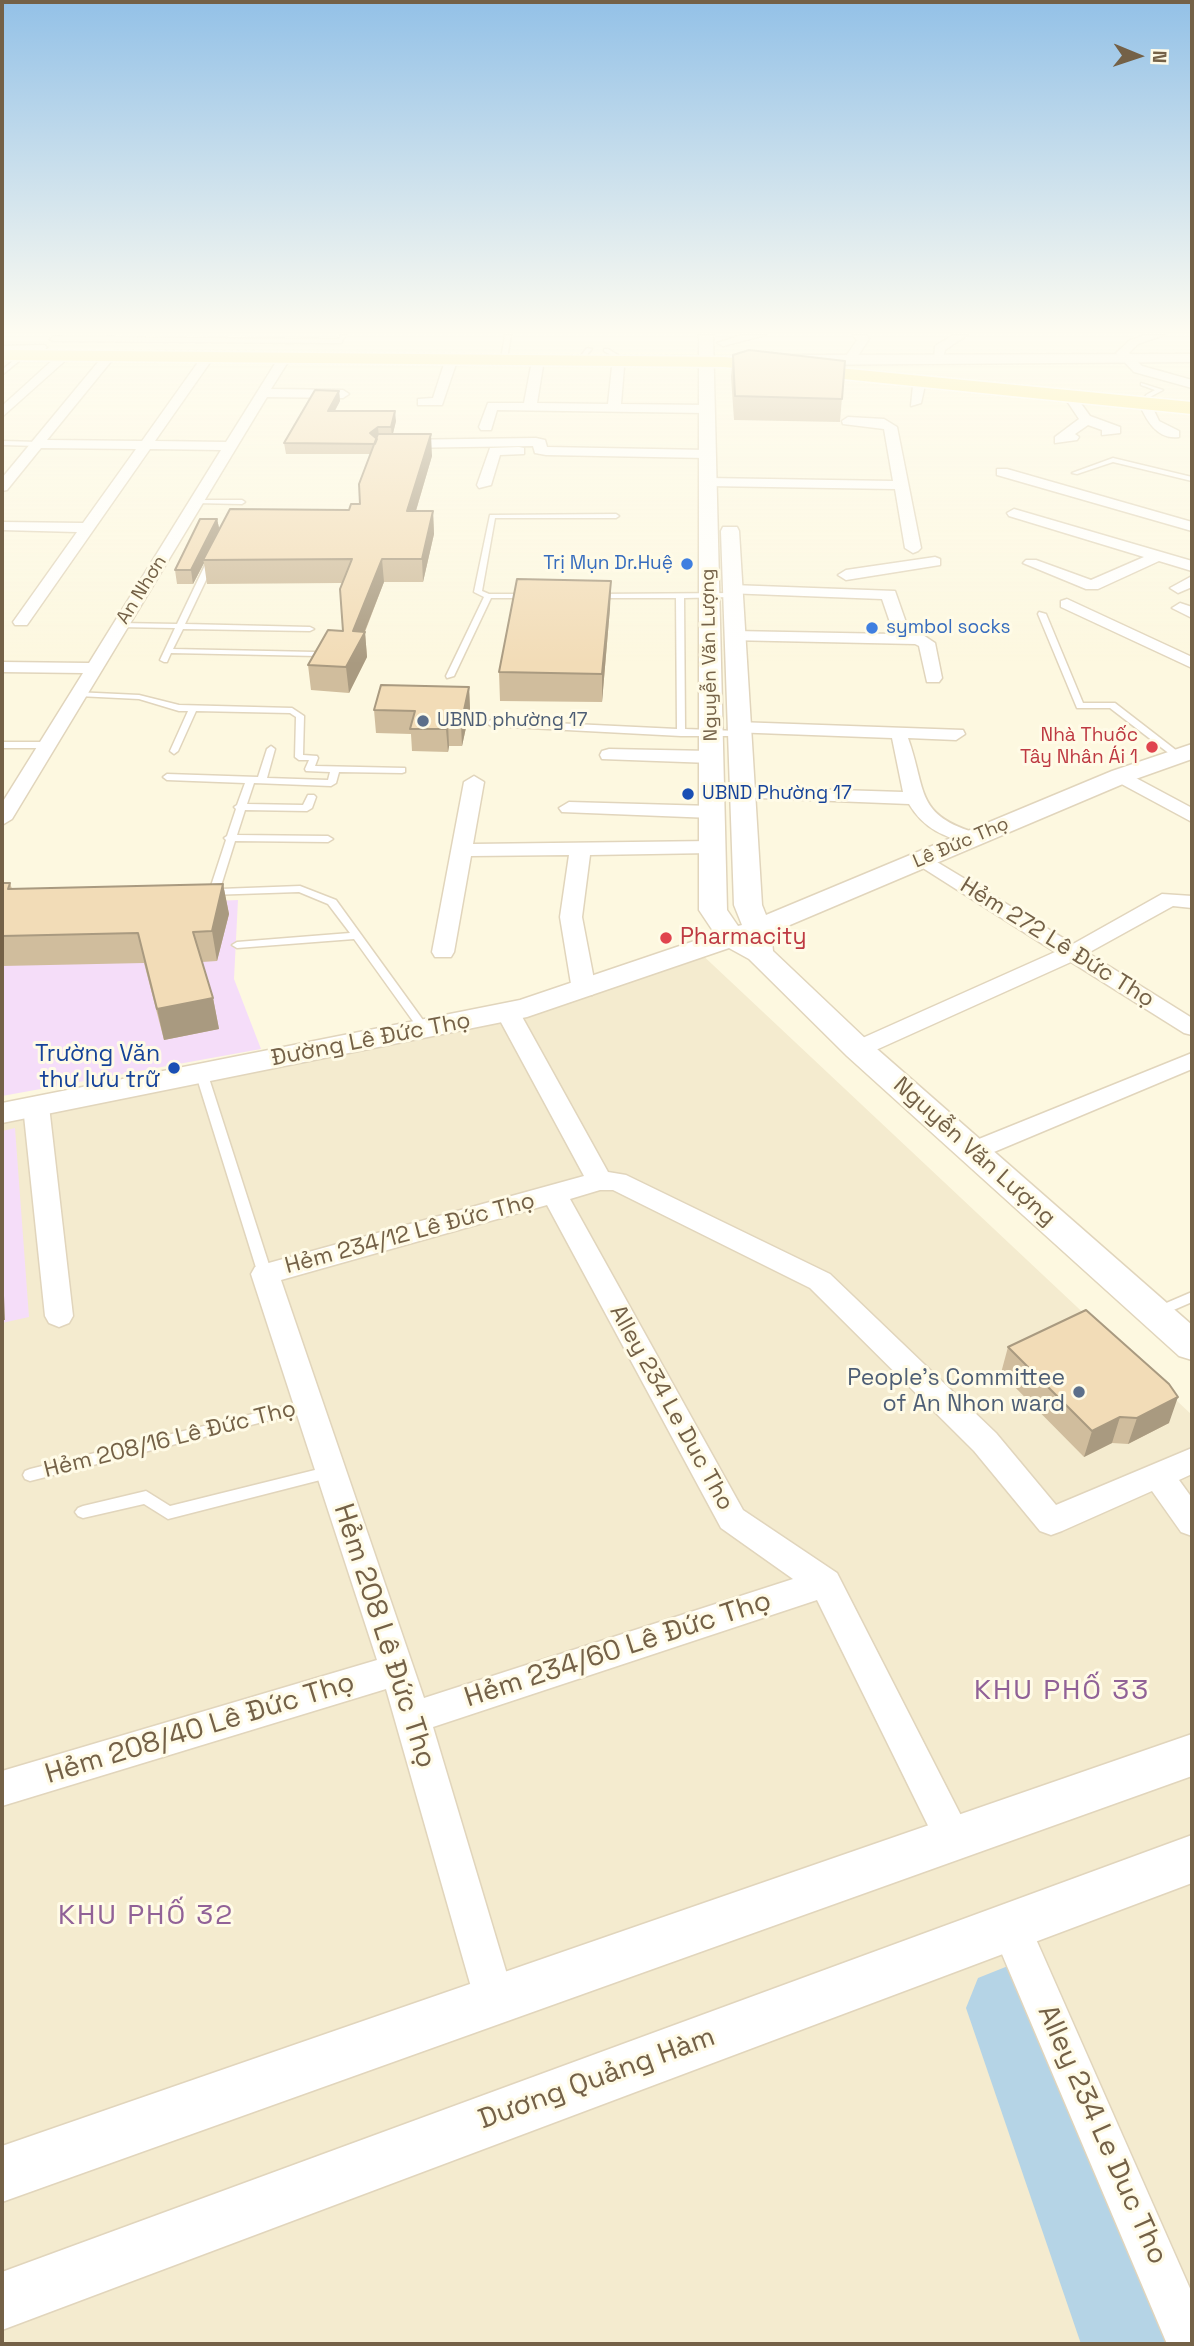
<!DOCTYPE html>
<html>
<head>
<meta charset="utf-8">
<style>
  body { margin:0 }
  #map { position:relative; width:1194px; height:2346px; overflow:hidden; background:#fdf8e0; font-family:"Space Grotesk",sans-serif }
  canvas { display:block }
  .frame { position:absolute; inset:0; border:4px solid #746147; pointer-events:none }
  .north { position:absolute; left:1103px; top:21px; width:70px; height:70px; -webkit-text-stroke:5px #fffbe7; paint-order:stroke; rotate:92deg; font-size:19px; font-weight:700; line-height:28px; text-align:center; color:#746147 }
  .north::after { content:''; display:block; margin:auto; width:24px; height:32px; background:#746147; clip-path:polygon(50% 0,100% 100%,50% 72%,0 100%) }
</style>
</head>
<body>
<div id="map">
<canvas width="1194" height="2346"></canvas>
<div class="frame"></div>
<div class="north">N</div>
</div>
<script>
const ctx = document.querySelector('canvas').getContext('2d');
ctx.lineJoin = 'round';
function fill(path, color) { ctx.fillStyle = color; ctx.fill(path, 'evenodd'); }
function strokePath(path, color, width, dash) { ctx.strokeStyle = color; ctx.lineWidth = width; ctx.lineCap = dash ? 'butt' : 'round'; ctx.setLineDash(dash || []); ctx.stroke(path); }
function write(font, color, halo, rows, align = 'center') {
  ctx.font = font + ' "Space Grotesk",sans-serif'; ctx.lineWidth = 6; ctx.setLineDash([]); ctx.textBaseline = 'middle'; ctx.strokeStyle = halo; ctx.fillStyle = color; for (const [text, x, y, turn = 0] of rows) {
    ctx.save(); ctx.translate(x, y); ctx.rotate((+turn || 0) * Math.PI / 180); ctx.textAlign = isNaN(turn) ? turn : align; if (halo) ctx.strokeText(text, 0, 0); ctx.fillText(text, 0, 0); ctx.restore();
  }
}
fill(new Path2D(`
  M696,949L1192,1415V2344H2V1111L528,1005Z`), '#f4ebcf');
fill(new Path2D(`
  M238,900L234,979L261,1049L2,1096V910Z
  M15,1128L29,1317L2,1323V1131Z`), '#f5ddf9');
fill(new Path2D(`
  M1008,1966L1038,1978L1177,2344H1081L966,2008L978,1978Z`), '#b5d4e6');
const service = new Path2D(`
  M341,335H346L341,343L53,341L50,339L53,337L339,339Z
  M505,335H511L507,359L504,361L501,359Z
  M44,345L47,347L38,356L35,354L40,349L2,350V346Z
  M587,348L592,349L581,361H577Z
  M604,349H608L626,360L621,361L604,351Z
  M14,360L19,361L2,375V370Z
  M1141,383L1163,390L1150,397L1147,404H1143L1146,395L1155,390L1141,385Z
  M2,441L38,442L41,444L38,446L2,445Z
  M1113,458L1192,477V481L1113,462L1077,474L1072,473Z
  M196,500H242L245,502L242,504L194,503V501Z
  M490,515L616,514L619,516L616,518H495L482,591L489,594H529L533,596L529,598H491L454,676L447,678L446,676L484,597L474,592Z
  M212,557L216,559L185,624L310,627L314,629L310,631L183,629L173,649L315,652L319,654L318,656L171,653L167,662H164L160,660L175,628L117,627V623H120L177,624L208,559Z
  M735,593L736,595L732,597L684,598L685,729L738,731L742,734L741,736H681L491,726L487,723L491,720L677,729L676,598H596L592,596L596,594Z
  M1039,612L1046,614L1083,703H1115L1181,754V758H1175L1110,708H1077L1038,614Z
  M75,692L139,695L179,705L292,708L304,716L303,755L317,756L318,758L315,766L405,768V772L402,773L339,772L336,783L331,786L254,783L247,804L303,805L308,795H314L316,797L312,808L307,811L245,810L237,835L328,836L333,839L328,842L235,841L220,889L300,886L336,900L428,1027L430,1029L428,1031H420L354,939L237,948L232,945L237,942L350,933L328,904L299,892L209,895L204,892L210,889L226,840L224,838L227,836L236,809L234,807L237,805L245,783L167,780L163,777L167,774L258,777L267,749L271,746L275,749L267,778L328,780L330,772L306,771L305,769L309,760H299L295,757L296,717L290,713L196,711L178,751L174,754L170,751L188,711H179L139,699L78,696L74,694Z
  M2,742H47L51,745L47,748H2Z
  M202,1071L208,1075L272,1274L270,1277H260L258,1274L196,1075Z
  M1192,1292V1302L1155,1318L1150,1316L1148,1313L1150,1310Z
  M309,1400L314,1401L316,1405L314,1409L30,1481L25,1479L23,1475L25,1471L30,1469Z
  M331,1466L336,1468L338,1472L336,1476L168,1519L144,1504L83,1518L78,1516L75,1512L78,1508L83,1506L146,1491L170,1506Z`);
const minor = new Path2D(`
  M742,335H765L723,346L717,343Z
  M853,335H866L869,339L854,362L850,363L844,359L857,340Z
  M953,335H967L945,350L942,362H934L935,346Z
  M1145,335H1164L1138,344L1129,353L1142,366L1192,380V388L1134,372L1116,353L1130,340Z
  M57,356L67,359L2,417V406Z
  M103,356L113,359L47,440L142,441L201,358L205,357L211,361L155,441L226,442L276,362L282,358L288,362L271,389L343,390L349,394L343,398L267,397L12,819L2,825V803L83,673L2,672V662L89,663L221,450L150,449L27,625H15L13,622L77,532L2,530V522L83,523L136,449L41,448L7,490L2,491V478Z
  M450,360L456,364L442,405H418V399L433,398L444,364Z
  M537,362L543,366L537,403L608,404L612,367L618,363L624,367L621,404L706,405L712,409L706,413L497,410L491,430H481L479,427L488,403H524L531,366Z
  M919,381L925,385L921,403L911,406L913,385Z
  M1073,397L1077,398L1090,416L1120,427V433L1102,435V430L1088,425L1075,434L1079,437L1077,440L1055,443V437L1079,419L1067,401Z
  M1141,400H1149L1159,421L1179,431V437C1157,440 1146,420 1139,403Z
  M848,417L884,419L897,427L921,548L918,551L913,553L905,548L895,489L707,486L700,482L707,478L893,481L884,429L843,424L842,421Z
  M536,438L545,440L547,447L707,450L714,454L707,458L546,455L535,453L533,446L398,448L391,444L398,440Z
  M519,447L524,448V454L500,455L491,485L479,488L477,485L490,448Z
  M997,469H1007L1192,522V531L997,475Z
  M1014,509L1192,561V571L1159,561L1098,589H1086L1023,563L1026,560H1036L1091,580L1144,557L1009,516L1007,513Z
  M935,557L940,559V565L846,580L838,575L846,570Z
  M1192,576V587L1178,593L1170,588Z
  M732,585L895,591L910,634L923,635L935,643L942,678L939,682H927L919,646L915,644L728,640L726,636L734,631L894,634L882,599L726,593V587Z
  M1067,599L1192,657V668L1061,607V601Z
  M1180,603L1192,607V618L1172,608Z
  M737,722L963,730L965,734L956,740L908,738C927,791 914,815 979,834L982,838L972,844C944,837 924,829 909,804L734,797L731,793L734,789L741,787L903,792L892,738L731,732L728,728L731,724Z
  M609,749L711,751L720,757L711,763L602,759L600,755L602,751Z
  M1121,770L1192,808V822L1114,780L1111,776L1114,772Z
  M474,776L484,782L473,844L712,841L722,847L712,853L590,855L582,917L596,990L592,995H576L572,990L560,917L569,855L471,856L454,952L451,957H435L432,952L464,782Z
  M569,802L712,806L722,812L712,818L562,812L559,808Z
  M922,853L1073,944L1162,894L1192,896V908L1173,906L1088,953L1192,1018V1035L1184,1033L1071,962L867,1054H849L846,1049L849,1044L1055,952L915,863L912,859L915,855Z
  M508,1006L516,1008L520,1013L608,1172L626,1175L830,1274L996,1433L1056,1505L1192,1448V1474L1179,1480L1192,1498V1536L1181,1532L1152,1491L1062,1531L1051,1535L1040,1531L974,1451L810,1288L613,1190H600L570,1199L743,1510L837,1573L973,1839L967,1852L954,1857L941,1852L817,1600L433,1727L515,2001L509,2015L495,2021L481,2015L475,2001L386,1689L2,1806V1771L377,1660L251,1274L255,1267L265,1264L584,1176L496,1013L500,1008ZM547,1205L721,1528L793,1579L424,1698L281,1280Z
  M1192,1053V1069L982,1157L973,1160L964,1157L960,1151L964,1145Z
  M36,1098L45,1100L49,1106L73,1316L69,1323L59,1327L49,1323L45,1316L23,1106L27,1100Z
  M1010,1906L1024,1912L1192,2293V2344H1167L996,1940L990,1926L996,1912Z`);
const tertiary = new Path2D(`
  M699,335H713L727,910L738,926L742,925L734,905L721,531L723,527H737L739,531L762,905L766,915L1112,771L1192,744V759L1130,781L771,933L773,951L869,1042L1192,1325V1360L1179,1356L847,1056L749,959L729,948L527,1017L2,1123V1103L520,1000L715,934L699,910Z
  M1192,354V362L785,365L777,360L785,355Z
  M1192,1734V1776L2,2202V2146Z
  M1192,1835V1883L2,2330V2272Z`);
const primary = new Path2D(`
  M2,350L724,357L1192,402V414L724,367L2,360Z`);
strokePath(service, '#e1d5bc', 3);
strokePath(minor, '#e1d5bc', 3);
strokePath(tertiary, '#e1d5bc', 3);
strokePath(primary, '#fff', 3);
fill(service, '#fff');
fill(minor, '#fff');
fill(tertiary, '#fff');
fill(primary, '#fded97');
fill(new Path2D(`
  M733,355L845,361L840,422L734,420L731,377Z
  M339,391L340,401L335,411L396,421L393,434L432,456L416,511H433L434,534L423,582H384L365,632L367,657L349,693L311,690L308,665L343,631L342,583L207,584L204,563L193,584H177L175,570L217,519L219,528L349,510L360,504L370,454H286L284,443Z
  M611,581L610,608L602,702L500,701L499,672Z
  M469,687L470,709L462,746H449L448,752L412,751L411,734L376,733L374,710Z
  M2,883H10L12,889L223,884L229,914L217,961L202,962L213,998L219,1029L164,1040L144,963L2,966Z
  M1008,1347L1169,1423L1128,1444L1112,1443L1084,1457L1001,1373Z`), '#d0bd9d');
fill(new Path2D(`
  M339,391L340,401L329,421L328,411Z
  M395,411L396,421L392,437L391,427Z
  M378,427L379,438L371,443L370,433Z
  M431,434L432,456L409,534L407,511Z
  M433,511L434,534L423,582L422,559Z
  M217,519L220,532L203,560L204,563L193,584L191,570Z
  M382,559L384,582L364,633L365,632L367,657L349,693L346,667L353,631Z
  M611,581L610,608L602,702V674Z
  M469,687L470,709L462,746L461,724Z
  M448,723L449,746L448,752L446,729Z
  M223,884L229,914L217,961L212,931Z
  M213,998L219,1029L164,1040L157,1009Z
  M2,1247L5,1320H2Z
  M1178,1397L1169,1423L1128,1444L1137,1418Z
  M1120,1417L1112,1443L1084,1457L1092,1431Z`), '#a99a80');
const building = new Path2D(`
  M749,350L845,361L842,399L735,396L733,355Z
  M315,390L339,391L328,411H395L391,427H378L370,433L377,439L375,444L284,443Z
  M378,434H431L407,511H433L422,559H382L353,631L365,632L346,667L308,665L328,630L343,631L340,589L352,559L203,560L230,509L349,510L351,504H360L359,484Z
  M200,519H217L191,570H175Z
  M517,579L611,581L602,674L499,672Z
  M381,685L469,687L461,724L448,723L446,729H410L415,711L374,710Z
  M2,883H10L8,889L223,884L212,931L193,932L213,998L157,1009L138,933L2,936Z
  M1086,1310L1169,1384L1178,1397L1137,1418L1120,1417L1092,1431L1008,1347Z`);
fill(building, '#f2dcb7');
strokePath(building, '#a99a80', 2);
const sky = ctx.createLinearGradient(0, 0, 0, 664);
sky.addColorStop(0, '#93c1e7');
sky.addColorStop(0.5, '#fefcf1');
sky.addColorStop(1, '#fefcf100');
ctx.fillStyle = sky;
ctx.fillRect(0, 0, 1194, 664);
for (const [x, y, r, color] of [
  [687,564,7,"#3f7fe0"],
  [872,628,7,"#3f7fe0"],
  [423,721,7,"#5c6f8a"],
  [1152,747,7,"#e0444e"],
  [688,794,7,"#1a4fb4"],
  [666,938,7,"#e0444e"],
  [174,1068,7,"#1a4fb4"],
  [1079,1392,7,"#5c6f8a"]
]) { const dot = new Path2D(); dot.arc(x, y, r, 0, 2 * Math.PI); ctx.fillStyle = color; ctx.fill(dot); strokePath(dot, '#fffbe7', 2.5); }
write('19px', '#366cbe', '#fffbe7', [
  ["Trị Mụn Dr.Huệ",673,564],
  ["symbol socks",886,628,"left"]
], 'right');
write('19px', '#746147', '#fffbe7', [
  ["An Nhơn",142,590,-58],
  ["Nguyễn Văn Lượng",710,655,-91],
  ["Lê Đức Thọ",961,843,-23]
]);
write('19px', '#4e5e75', '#fffbe7', [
  ["UBND phường 17",437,721]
], 'left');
write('19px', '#be3a42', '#fffbe7', [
  ["Nhà Thuốc",1138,736],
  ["Tây Nhân Ái 1",1138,758]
], 'right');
write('19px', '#164399', '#fffbe7', [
  ["UBND Phường 17",702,794]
], 'left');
write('23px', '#be3a42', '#fffbe7', [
  ["Pharmacity",680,938]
], 'left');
write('23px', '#746147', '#fffbe7', [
  ["Hẻm 272 Lê Đức Thọ",1057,943,32],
  ["Đường Lê Đức Thọ",371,1040,-11],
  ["Nguyễn Văn Lượng",974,1152,42],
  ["Hẻm 234/12 Lê Đức Thọ",410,1234,-15],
  ["Alley 234 Le Duc Tho",671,1408,61],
  ["Hẻm 208/16 Lê Đức Thọ",170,1440,-14]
]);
write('23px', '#164399', '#fffbe7', [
  ["Trường Văn",160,1055],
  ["thư lưu trữ",160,1081]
], 'right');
write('23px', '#4e5e75', '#fffbe7', [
  ["People's Committee",1065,1379],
  ["of An Nhon ward",1065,1405]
], 'right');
write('28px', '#746147', '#fffbe7', [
  ["Hẻm 208 Lê Đức Thọ",384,1636,72],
  ["Hẻm 234/60 Lê Đức Thọ",618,1650,-18],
  ["Hẻm 208/40 Lê Đức Thọ",200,1729,-17],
  ["Dương Quảng Hàm",597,2079,-20],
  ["Alley 234 Le Duc Tho",1102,2135,66]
]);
ctx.letterSpacing = '2px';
write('28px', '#916297', '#fffbe7', [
  ["KHU PHỐ 33",1062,1691],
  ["KHU PHỐ 32",146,1916]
]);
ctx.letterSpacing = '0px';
</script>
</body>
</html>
